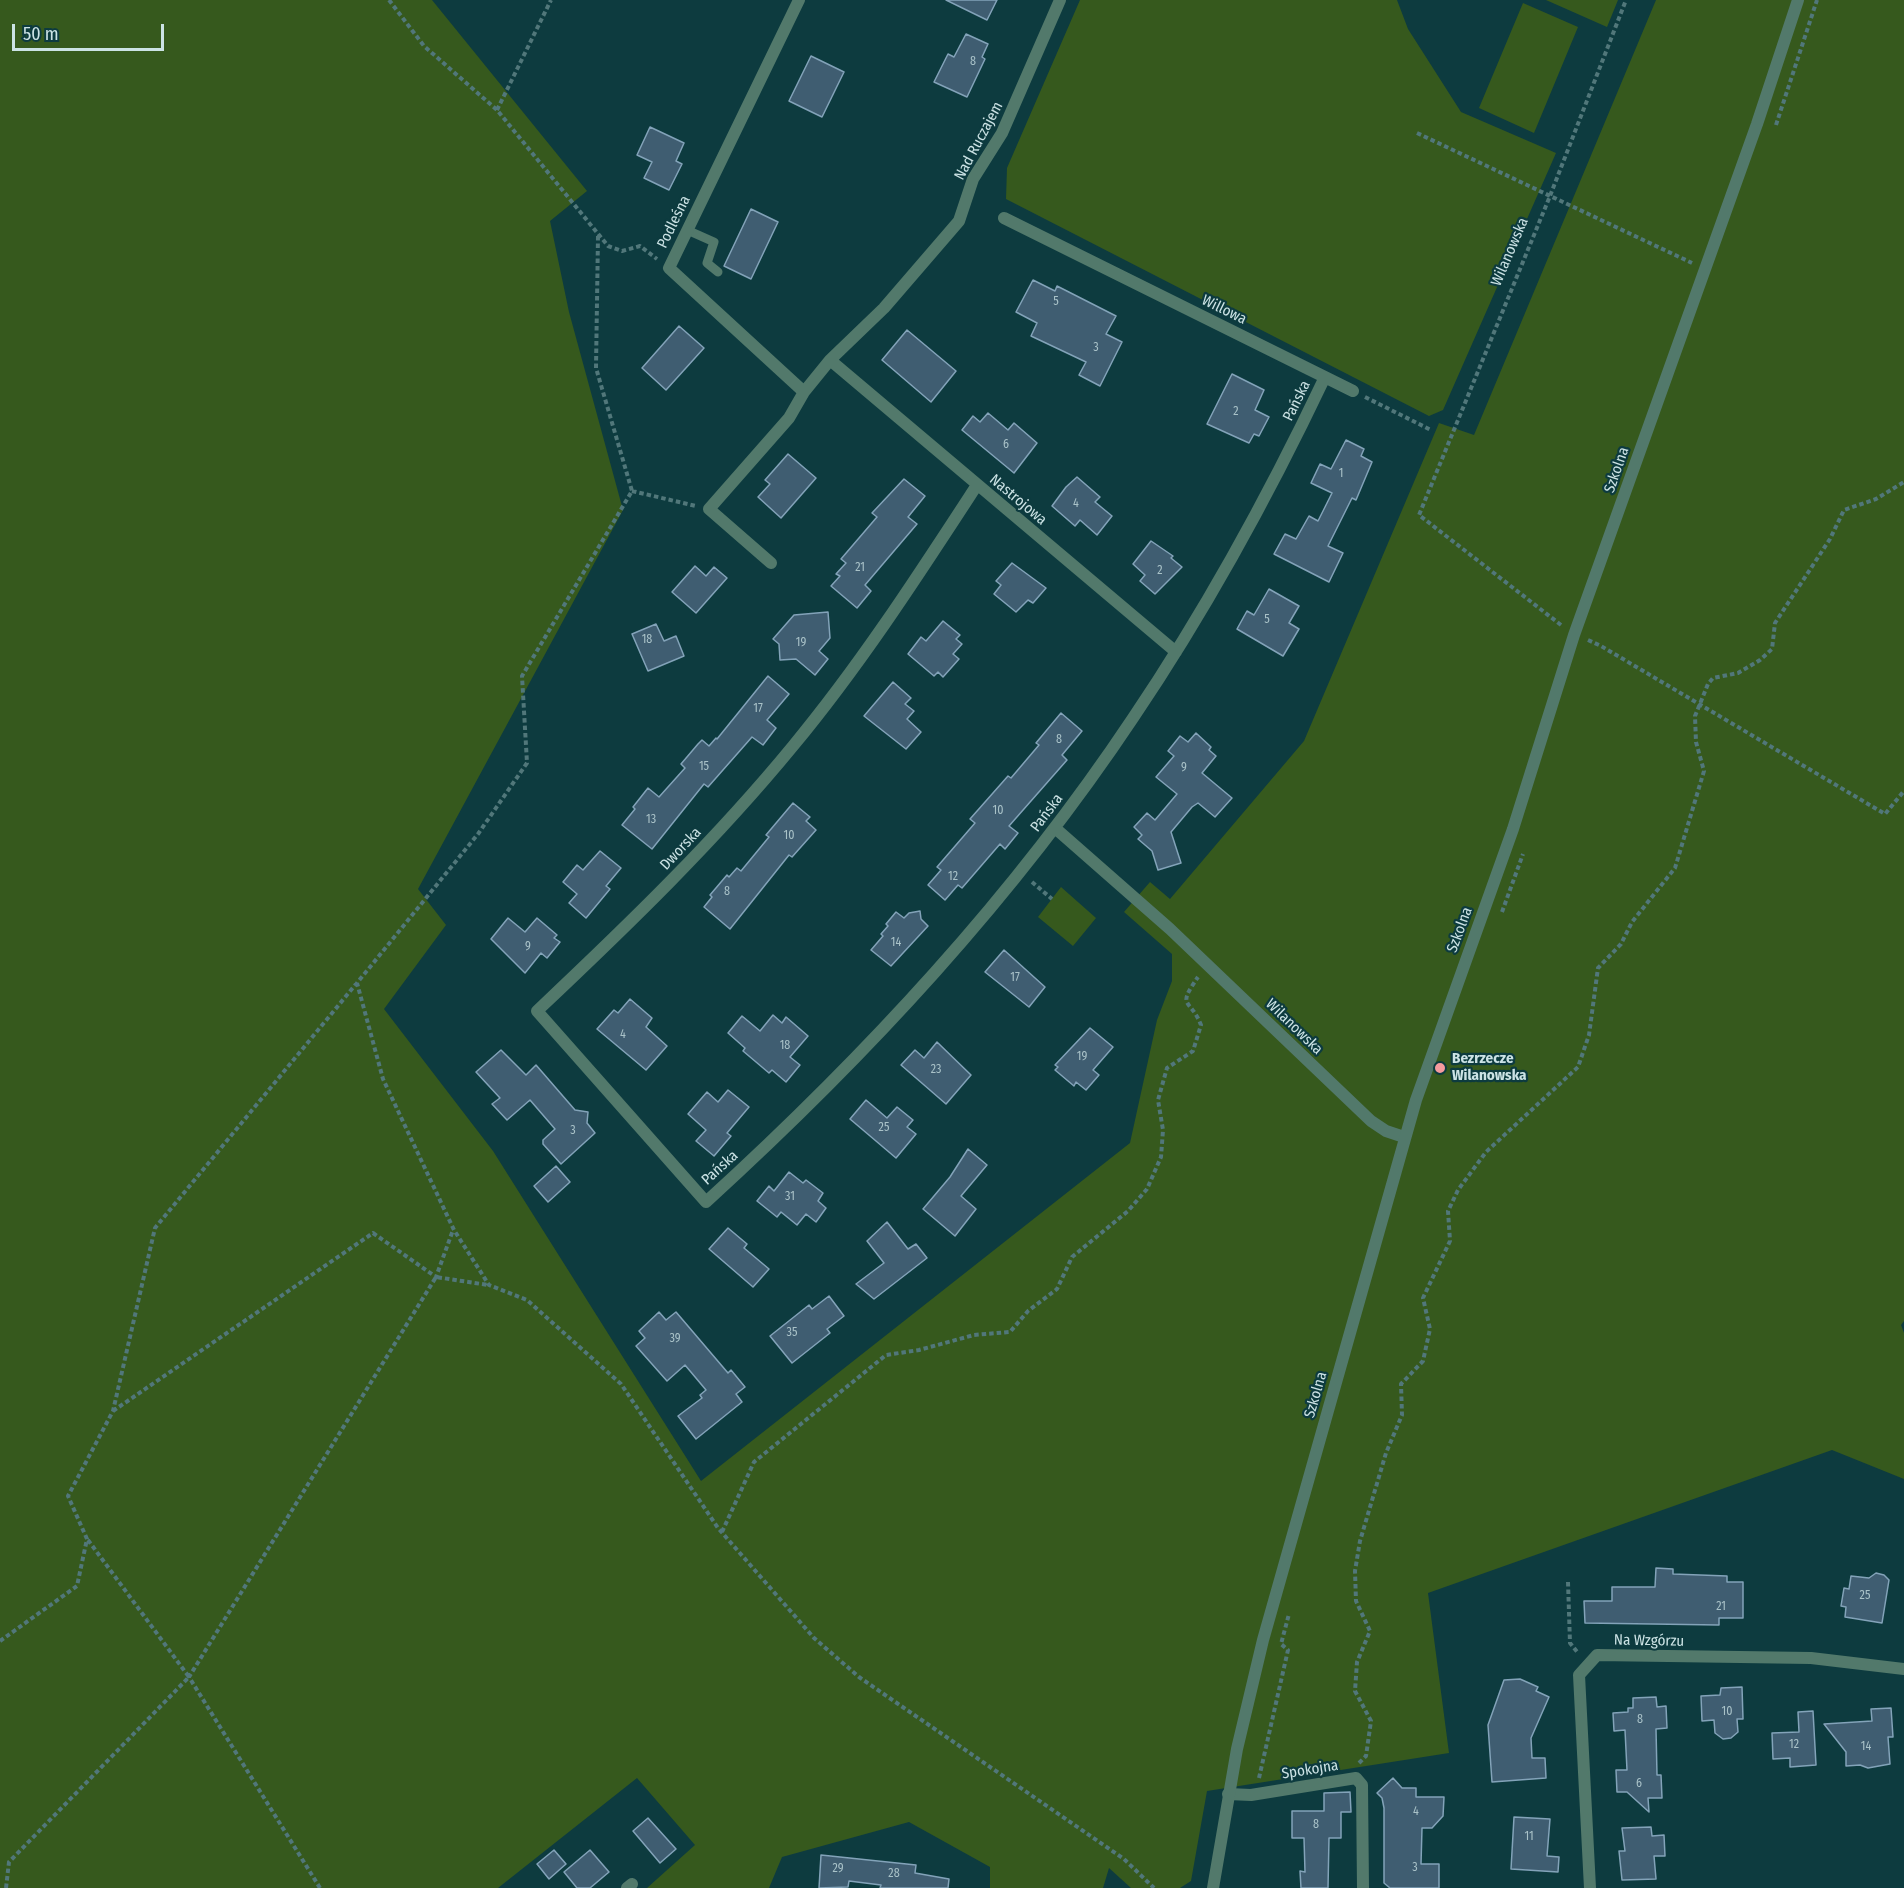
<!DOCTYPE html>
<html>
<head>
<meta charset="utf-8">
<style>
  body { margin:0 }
  #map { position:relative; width:1904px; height:1888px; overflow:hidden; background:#0d3b3f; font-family:"Fira Sans Condensed",sans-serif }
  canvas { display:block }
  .scale { position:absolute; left:12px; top:24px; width:152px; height:27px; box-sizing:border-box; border:3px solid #cce3e5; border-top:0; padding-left:8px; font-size:18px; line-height:21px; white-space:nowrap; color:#cce3e5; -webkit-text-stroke:4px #0d3b3f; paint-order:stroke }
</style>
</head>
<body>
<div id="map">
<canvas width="1904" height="1888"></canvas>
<div class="scale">50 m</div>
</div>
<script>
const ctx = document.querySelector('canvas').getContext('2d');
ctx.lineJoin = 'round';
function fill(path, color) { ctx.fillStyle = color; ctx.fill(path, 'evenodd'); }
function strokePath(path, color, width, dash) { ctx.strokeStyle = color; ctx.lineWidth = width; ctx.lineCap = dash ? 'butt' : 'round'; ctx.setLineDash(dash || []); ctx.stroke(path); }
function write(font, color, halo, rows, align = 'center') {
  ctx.font = font + ' "Fira Sans Condensed",sans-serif'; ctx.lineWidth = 4.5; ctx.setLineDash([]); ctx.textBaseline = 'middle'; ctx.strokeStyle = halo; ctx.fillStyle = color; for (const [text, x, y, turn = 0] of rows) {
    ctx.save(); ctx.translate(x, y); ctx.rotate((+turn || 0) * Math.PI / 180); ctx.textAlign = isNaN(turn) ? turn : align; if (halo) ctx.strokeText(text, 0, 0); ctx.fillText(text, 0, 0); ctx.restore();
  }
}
fill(new Path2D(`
  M0,0H432L587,191L550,221L569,312L623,510L418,889L446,925L384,1009L493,1151L701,1481L1130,1143L1157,1020L1172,981V954L1124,912L1150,882L1170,899L1304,741L1439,423L1474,435L1656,0H1904V1321L1901,1325L1904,1333V1479L1832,1450L1428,1593L1449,1753L1207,1791L1191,1881L1180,1888H1131L1109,1868L1103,1888H990V1867L909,1822L782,1857L769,1888H647L695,1845L637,1778L498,1888H0Z
  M1080,0H1397L1408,29L1461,112L1556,153L1443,410L1429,416L1006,199L1007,168Z
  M1546,0H1618L1607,27Z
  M1523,3L1578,27L1534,133L1479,108Z
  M1061,887L1096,918L1073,946L1038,917Z`), '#36591d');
const building = new Path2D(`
  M946,0H997L987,20Z
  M966,34L988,44L982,57L985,59L967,97L934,82L948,54L954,57Z
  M811,56L844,72L822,117L789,101Z
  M650,127L684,143L676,161L682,164L669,190L644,178L652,162L637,155Z
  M751,209L778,222L751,279L724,266Z
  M1033,280L1055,291L1057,286L1116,316L1106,334L1122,342L1100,386L1079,375L1086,362L1031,336L1037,323L1016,312Z
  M679,326L704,348L666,390L642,368Z
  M907,330L956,371L931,402L882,360Z
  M1232,374L1264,390L1255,410L1269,417L1259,436L1254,434L1249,443L1207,424Z
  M988,413L1008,430L1014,423L1037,443L1014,473L962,430L973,416L980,422Z
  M1346,440L1364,449L1361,456L1372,462L1356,500L1352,498L1328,546L1343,553L1329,582L1274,554L1285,534L1296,539L1309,516L1318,521L1332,493L1311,483L1320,464L1331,469Z
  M788,454L816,478L781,518L758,497L770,484L765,480Z
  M1077,477L1100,497L1095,502L1112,516L1097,535L1080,520L1075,526L1052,506L1066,487Z
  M904,479L925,496L908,517L917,524L865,585L871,591L857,608L831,586L840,576L836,574L846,563L841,559L877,517L872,513Z
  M1151,541L1173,556L1171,558L1182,567L1155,594L1140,581L1145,575L1133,564Z
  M1012,563L1046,588L1033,603L1028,600L1016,612L994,594L1001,585L996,581Z
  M695,566L706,576L714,567L727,578L696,613L672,592Z
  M1269,589L1299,606L1289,623L1299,629L1283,656L1237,629L1247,611L1254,615Z
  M828,612L830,638L819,651L828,659L815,675L796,659L780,660L779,644L773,639L794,615Z
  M943,621L960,635L956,639L962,644L953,654L959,659L943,677L938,672L934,676L908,654L921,637L926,641Z
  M656,624L664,641L676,636L684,656L648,671L632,634Z
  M768,676L789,694L767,720L776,728L763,745L752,737L708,787L704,784L652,849L622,825L635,809L633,807L648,788L659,797L685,768L681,764L698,744L702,740L709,746L716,738L717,739Z
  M893,682L911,698L905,704L914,711L907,719L921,732L906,749L864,716Z
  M1061,713L1082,731L1062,755L1067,760L1009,826L1018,833L1005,849L1000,844L962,888L958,885L945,900L928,885L941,870L937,867L975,823L970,819L1008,776L1011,778L1039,745L1036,743Z
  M1196,733L1211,747L1209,750L1216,756L1202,773L1232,798L1215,817L1198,803L1192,807L1171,832L1181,863L1158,870L1152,851L1138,839L1142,835L1134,827L1147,813L1155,820L1177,794L1156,777L1174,756L1168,751L1180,736L1188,742Z
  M793,803L810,817L806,821L816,830L792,857L789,855L730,929L704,907L712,897L710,895L727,875L729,877L737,868L741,871L769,837L766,835Z
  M600,851L621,868L606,886L610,889L586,918L569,903L577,894L563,882L577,865L583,870Z
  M920,911L921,919L928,926L891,966L871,950L883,936L881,934L888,926L886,924L896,912L904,918L909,913Z
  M508,918L525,932L537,918L557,935L554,938L560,942L547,958L541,953L525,973L491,939Z
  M1004,950L1045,987L1029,1007L985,972Z
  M630,999L652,1018L646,1027L667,1046L646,1070L597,1029L614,1010L618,1013Z
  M773,1015L782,1023L786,1017L808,1036L790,1057L800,1065L786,1082L772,1070L769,1073L743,1051L745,1048L728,1033L742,1016L760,1031Z
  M1090,1028L1113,1047L1093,1070L1099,1075L1086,1090L1076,1082L1074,1086L1055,1070L1058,1067L1055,1065Z
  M937,1042L971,1075L946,1104L901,1065L915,1050L924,1058Z
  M501,1050L526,1075L536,1065L575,1110L588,1112L587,1123L595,1133L561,1164L543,1144V1140L555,1129L530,1100L507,1120L492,1104L500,1098L476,1072Z
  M728,1090L749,1107L727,1133L731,1136L714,1156L696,1141L706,1130L688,1114L707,1092L718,1102Z
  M866,1100L887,1118L897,1107L913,1120L907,1127L916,1134L896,1158L850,1119Z
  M968,1149L987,1165L961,1196L976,1209L955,1236L923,1209L950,1177Z
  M556,1166L570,1182L548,1202L534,1186Z
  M789,1172L803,1183L806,1180L823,1193L818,1201L826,1208L816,1222L806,1214L797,1225L781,1212L777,1217L757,1201L769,1186L774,1191Z
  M887,1222L908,1249L916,1244L927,1258L874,1299L856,1284L884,1263L867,1241Z
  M728,1228L747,1244L744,1248L769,1269L753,1287L709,1249Z
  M829,1296L844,1316L827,1329L830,1333L792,1363L770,1336L809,1305L812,1309Z
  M659,1312L666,1320L676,1312L728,1373L731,1370L745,1387L736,1394L742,1402L696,1439L678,1416L702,1398L700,1395L706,1390L685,1365L667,1381L636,1346L645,1338L639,1331Z
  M1656,1568L1673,1569V1574L1727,1576V1582H1743V1618H1719V1625L1585,1623L1584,1601H1612V1587H1655Z
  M1876,1573L1884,1575L1889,1580L1882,1623L1845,1617L1846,1607L1841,1606L1844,1588L1849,1589L1851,1576L1869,1578Z
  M1520,1679L1538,1687L1536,1691L1549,1697L1531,1738L1532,1758H1545L1546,1778L1492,1782L1488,1725L1504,1680Z
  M1742,1687L1743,1719H1737L1738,1732L1731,1738L1723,1739L1715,1733L1714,1720L1702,1721L1701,1696L1720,1695L1721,1688Z
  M1656,1697L1657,1707L1666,1706L1667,1728L1656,1729L1657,1775H1661L1662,1798H1648L1649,1812L1627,1792H1617L1616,1770H1627L1625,1730L1614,1731L1613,1713L1628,1712V1708H1633V1698Z
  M1891,1708L1893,1737H1888L1890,1764L1868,1768L1860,1765L1846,1766V1752L1824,1724L1872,1721L1871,1709Z
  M1813,1711L1816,1765L1790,1767V1758L1773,1759L1772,1733L1799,1732L1798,1712Z
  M1393,1778L1402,1788H1416V1797H1444L1443,1816L1432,1828H1422L1421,1864H1439V1888H1390L1384,1883V1808L1382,1798L1377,1793Z
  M1350,1792L1351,1812H1341V1838H1329L1328,1888H1301L1300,1871L1305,1872L1304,1838H1292V1811H1324V1793Z
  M1514,1817L1550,1819L1547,1856L1559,1857L1558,1872L1511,1869Z
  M648,1818L676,1849L660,1863L633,1831Z
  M1651,1827L1652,1836L1664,1835L1665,1856H1654L1656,1879L1622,1880L1619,1851H1625L1622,1828Z
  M554,1850L566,1864L549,1879L537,1864Z
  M590,1850L609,1872L590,1888H577L564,1872Z
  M821,1855L916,1865L915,1873L949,1879L948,1888H880L881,1885L849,1881L848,1887L819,1888Z`);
fill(building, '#3f5d71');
strokePath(building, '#83a3b9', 1.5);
strokePath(new Path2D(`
  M389,0L424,46L497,110L608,246L622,251L640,246L657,259
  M497,110L551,0
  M1776,125L1817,0
  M1417,133L1692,263
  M598,236L596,368L632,491L522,676L527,763L478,834L357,983L383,1079L454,1230L489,1285L527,1300L621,1384L718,1528L814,1638L859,1677L1124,1859L1154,1888
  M1365,397L1431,430
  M632,491L696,506
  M1561,625L1419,515L1550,196L1626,0
  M1588,640L1601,646L1885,814L1904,791
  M1032,882L1052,899
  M1502,912L1523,854
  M113,1411L373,1233L436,1277L453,1230
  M722,1532L754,1462L886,1355L919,1350L974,1335L1010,1332L1028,1311L1057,1289L1072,1257L1128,1211L1147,1189L1161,1157L1163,1130L1158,1100L1167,1068L1193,1051L1201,1025C1190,997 1176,1009 1198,977
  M1568,1582L1570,1643L1578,1653
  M0,1641L77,1586L87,1539L68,1496L113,1411L155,1228L356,984
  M1359,1763L1366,1756L1371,1721L1355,1691L1357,1662L1370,1631L1356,1601L1355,1571L1360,1541L1386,1453L1402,1415L1401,1384L1423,1361L1430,1329L1423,1298L1450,1241L1448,1211L1458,1190L1486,1152L1578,1067L1589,1035L1598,968L1621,944L1632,922L1675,868L1704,771L1696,742L1695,716L1708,684L1713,678L1738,673L1760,660L1772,649L1775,623L1830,539L1844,510L1876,499L1904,482
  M1259,1778L1288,1650L1281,1644L1289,1614
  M6,1888L9,1862L189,1677L88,1540
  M320,1888L189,1677L436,1277L488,1285`), '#51777a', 4, [4.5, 3]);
strokePath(new Path2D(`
  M687,230L714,242L707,263L718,272`), '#52796b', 9);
strokePath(new Path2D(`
  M799,0L669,268L804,392
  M1004,218L1353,391
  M830,360L1176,652
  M977,485C919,574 861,664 793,746C715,841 627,926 537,1011L706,1202C866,1056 1013,898 1133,718C1206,610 1269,495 1325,377
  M771,563L709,509L789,418L804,392L830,360L884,308L959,221L973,179L1002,133L1060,0
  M1055,828L1170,929L1371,1121L1386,1131L1404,1137
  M1228,1794L1251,1795L1356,1778L1362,1785L1363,1888
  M627,1888L632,1884
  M1590,1888L1579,1675L1597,1655L1811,1658L1904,1669`), '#52796b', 12);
strokePath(new Path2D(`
  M1213,1888L1237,1749L1263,1640L1416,1100L1513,829L1574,635L1757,124L1798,0`), '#52796b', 12);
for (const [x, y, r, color] of [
  [1440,1068,6,"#f59b9e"]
]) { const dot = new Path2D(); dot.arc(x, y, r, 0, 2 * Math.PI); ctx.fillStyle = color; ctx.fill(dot); strokePath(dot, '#0d3b3f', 2); }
write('12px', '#a9c2c8', null, [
  ["8",973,62],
  ["5",1056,302],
  ["3",1096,348],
  ["2",1236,412],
  ["6",1006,445],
  ["1",1341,474],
  ["4",1076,504],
  ["21",860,568],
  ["2",1160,571],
  ["5",1267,620],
  ["18",647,640],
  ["19",801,643],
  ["17",758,709],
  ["8",1059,740],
  ["15",704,767],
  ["9",1184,768],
  ["10",998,811],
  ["13",651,820],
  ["10",789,836],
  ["12",953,877],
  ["8",727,892],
  ["14",896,943],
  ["9",528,947],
  ["17",1015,978],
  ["4",623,1035],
  ["18",785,1046],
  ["19",1082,1057],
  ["23",936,1070],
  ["25",884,1128],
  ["3",573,1131],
  ["31",790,1197],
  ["35",792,1333],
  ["39",675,1339],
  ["25",1865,1596],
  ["21",1721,1607],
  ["10",1727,1712],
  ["8",1640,1720],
  ["12",1794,1745],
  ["14",1866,1747],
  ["6",1639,1784],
  ["4",1416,1812],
  ["8",1316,1825],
  ["11",1529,1837],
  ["3",1415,1868],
  ["29",838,1869],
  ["28",894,1874]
]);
write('15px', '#cce3e5', '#0d3b3f', [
  ["Nad Ruczajem",979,141,-62],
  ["Podleśna",674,222,-64],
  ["Wilanowska",1510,252,-67],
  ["Willowa",1224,310,26],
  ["Pańska",1297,401,-64],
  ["Szkolna",1617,470,-71],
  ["Nastrojowa",1018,500,40],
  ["Pańska",1047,813,-53],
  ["Dworska",681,849,-47],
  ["Szkolna",1460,930,-70],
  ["Wilanowska",1294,1027,44],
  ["Pańska",720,1168,-42],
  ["Szkolna",1316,1395,-74],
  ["Na Wzgórzu",1649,1641,1],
  ["Spokojna",1310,1770,-9]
]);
write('bold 15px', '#cce3e5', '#0d3b3f', [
  ["Bezrzecze",1452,1059],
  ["Wilanowska",1452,1076]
], 'left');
</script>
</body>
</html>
